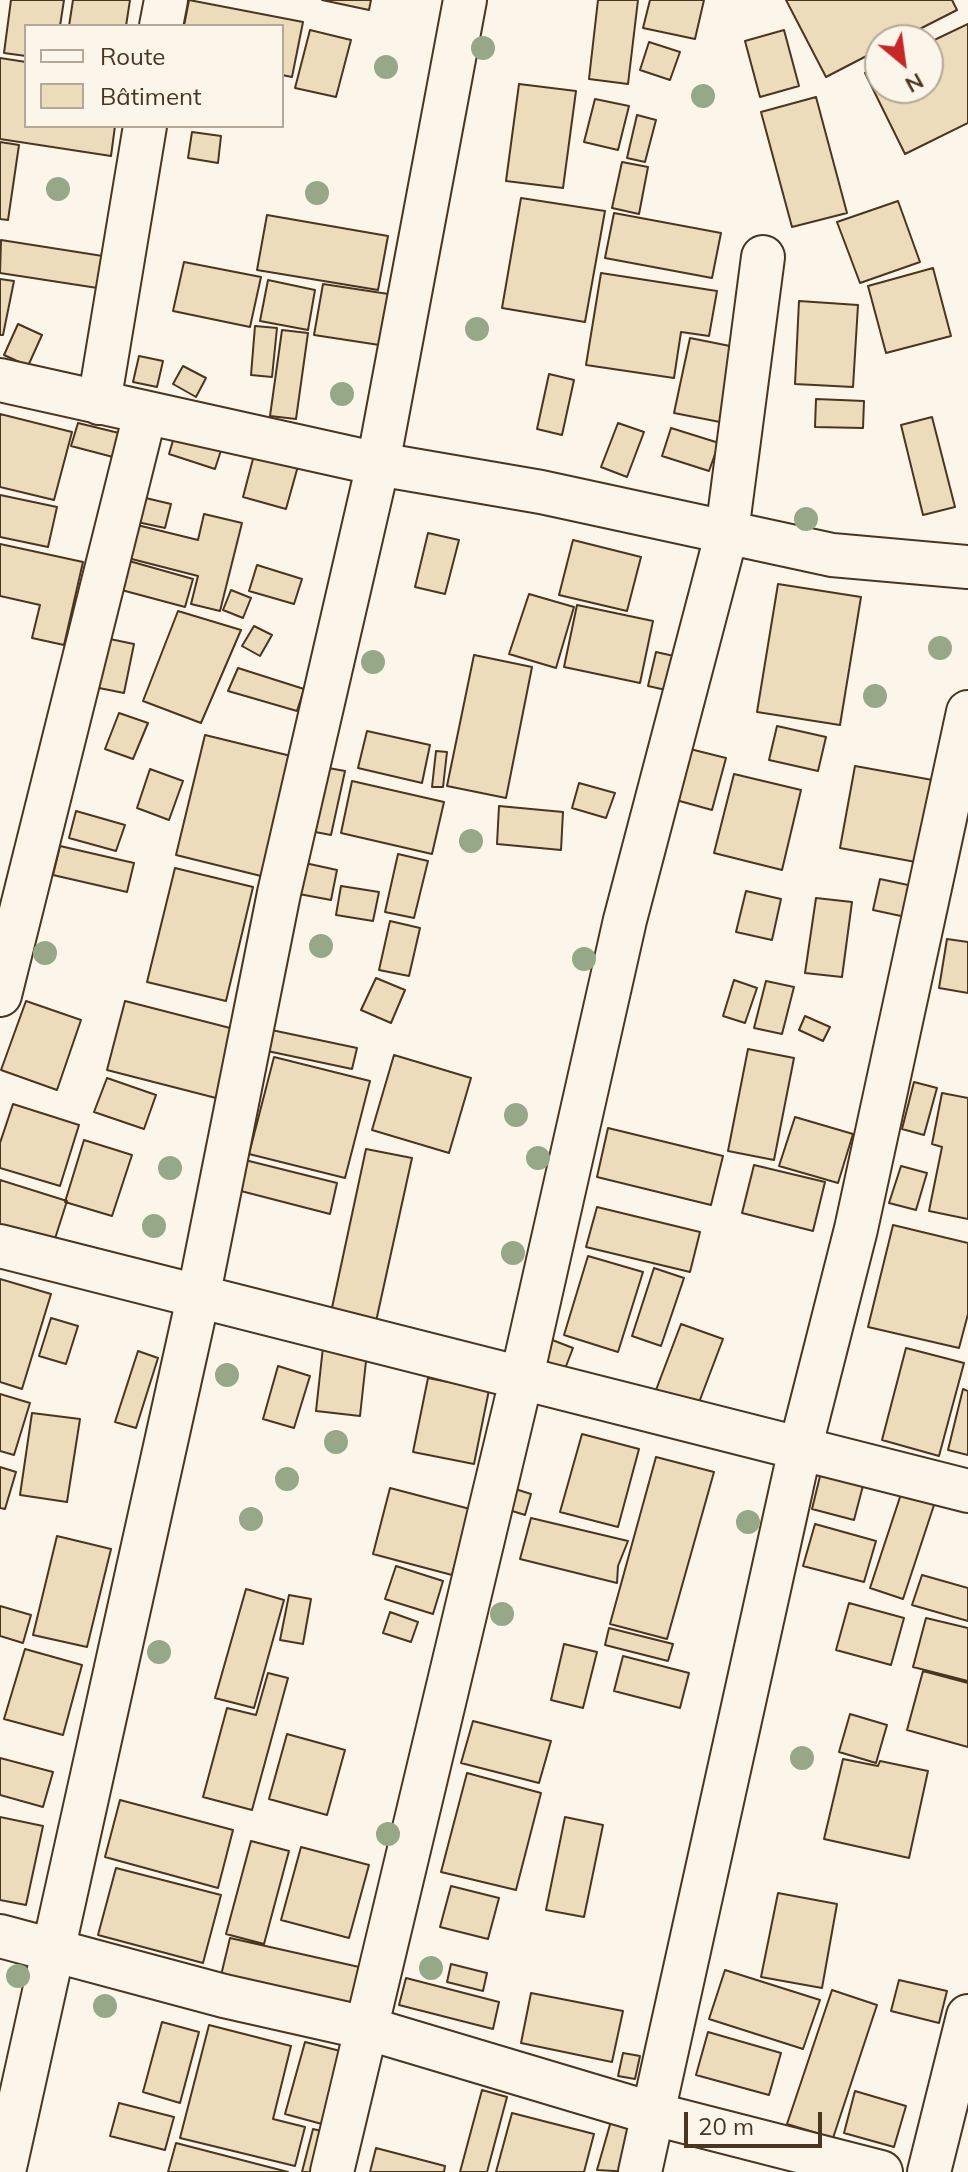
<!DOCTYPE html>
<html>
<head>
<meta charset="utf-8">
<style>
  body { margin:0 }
  #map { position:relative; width:968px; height:2172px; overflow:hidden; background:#fbf6e9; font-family:Mulish,sans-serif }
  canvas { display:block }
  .legend { position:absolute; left:24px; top:24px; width:260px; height:104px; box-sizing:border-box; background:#fbf6e9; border:2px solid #b4a999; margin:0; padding:10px 14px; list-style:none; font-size:24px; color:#4a3520 }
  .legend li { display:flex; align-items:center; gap:16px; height:40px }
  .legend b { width:40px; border:2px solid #b4a999 }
  .north { position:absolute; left:864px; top:24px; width:80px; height:80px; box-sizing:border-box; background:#fbf6e9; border:2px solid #b4a999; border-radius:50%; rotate:151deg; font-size:22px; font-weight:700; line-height:32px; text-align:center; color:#4a3520 }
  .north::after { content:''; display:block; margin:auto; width:28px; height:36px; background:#c62828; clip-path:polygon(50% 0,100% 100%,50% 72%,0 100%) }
  .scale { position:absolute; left:684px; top:2112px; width:138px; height:36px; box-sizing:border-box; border:4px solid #4a3520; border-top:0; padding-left:10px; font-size:24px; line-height:28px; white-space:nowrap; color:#4a3520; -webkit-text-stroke:6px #fbf6e9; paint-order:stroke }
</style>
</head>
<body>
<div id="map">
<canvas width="968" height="2172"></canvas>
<ul class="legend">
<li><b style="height:10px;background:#fbf6e9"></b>Route</li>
<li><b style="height:22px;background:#ecdcbc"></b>Bâtiment</li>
</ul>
<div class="north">N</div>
<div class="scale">20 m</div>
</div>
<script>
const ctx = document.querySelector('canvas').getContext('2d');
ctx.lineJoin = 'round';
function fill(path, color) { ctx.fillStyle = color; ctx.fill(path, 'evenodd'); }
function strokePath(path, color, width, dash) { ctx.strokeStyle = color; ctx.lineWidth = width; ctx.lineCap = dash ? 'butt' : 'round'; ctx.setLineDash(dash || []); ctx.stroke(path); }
const building = new Path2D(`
  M11,0H64L60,26H26V56L4,53Z
  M73,0H130L126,26H69Z
  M189,0L303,22L292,77L282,75V26H184Z
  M322,0H371L369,10Z
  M598,0H638L628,84L589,79Z
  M650,0H704L695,39L643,28Z
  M786,0H952L957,10L898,40H880V49L826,77Z
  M968,24V123L905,154L865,73L880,66V88H928V43Z
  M310,30L351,40L336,97L295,88Z
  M784,30L799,86L760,97L745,41Z
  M649,42L680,52L670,80L640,70Z
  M0,58L26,62V126H115L111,156L0,139Z
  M519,84L576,91L563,188L506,181Z
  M816,97L847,213L792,227L761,112Z
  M595,99L629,106L618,150L584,142Z
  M637,115L656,120L645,162L627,158Z
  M192,132L221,136L218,163L188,158Z
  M0,142L19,145L8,220L0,219Z
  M622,162L648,167L639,214L612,208Z
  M521,198L605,211L585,322L502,308Z
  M898,201L920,262L860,283L837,222Z
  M614,213L721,233L712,278L605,258Z
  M267,215L388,236L378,290L257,270Z
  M1,240L109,257L104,289L0,273Z
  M184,262L261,277L250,327L173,311Z
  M933,268L951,336L886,353L868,286Z
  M601,273L717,291L709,336L681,332L674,378L586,365Z
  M0,279L14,281L3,335H0Z
  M268,280L315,290L308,330L260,321Z
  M323,284L395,295L386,346L314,335Z
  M799,301L858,305L853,387L795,384Z
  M18,324L42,335L28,366L4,355Z
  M255,326L277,328L272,377L251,375Z
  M282,330L308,333L296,419L270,416Z
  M690,338L735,347L720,422L674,413Z
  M139,356L163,361L157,387L133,382Z
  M183,366L206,378L196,397L173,384Z
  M549,374L574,380L562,435L537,429Z
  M816,399L864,401L863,428L815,427Z
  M0,414L72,432L54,500L0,487Z
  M932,417L955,507L923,515L901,425Z
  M78,423L119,433L113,457L71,446Z
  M618,423L644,432L627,477L601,467Z
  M177,427L224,441L215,469L169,454Z
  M671,428L719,443L709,471L662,456Z
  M254,455L298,466L286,509L243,497Z
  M0,495L57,507L48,547L0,537Z
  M133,495L171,504L165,528L128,520Z
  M204,514L242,523L220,611L191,604L198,576L120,556L129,523L198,540Z
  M428,533L459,540L445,594L415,587Z
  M573,540L641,557L627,611L559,595Z
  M0,544L83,562L64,645L32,638L40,605L0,596Z
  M122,559L193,579L185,607L114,588Z
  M257,565L302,579L294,604L249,591Z
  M778,584L861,597L840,725L757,712Z
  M231,590L251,598L243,618L223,610Z
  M529,594L574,607L556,668L509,654Z
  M577,605L653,621L640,683L564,667Z
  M178,611L241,630L201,723L143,701Z
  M254,626L272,635L260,656L242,646Z
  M105,638L134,644L124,693L94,687Z
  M656,652L674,656L666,690L648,686Z
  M474,655L532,667L506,798L447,786Z
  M238,668L304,689L297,711L228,691Z
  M119,713L148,723L133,759L105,749Z
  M777,726L826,737L818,771L769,760Z
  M367,731L430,745L422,783L358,768Z
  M205,735L291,756L261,876L176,855Z
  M690,749L726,758L712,810L676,800Z
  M436,751L447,752L443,787H432Z
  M855,766L938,781L921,863L840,848Z
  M323,767L345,771L331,835L310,831Z
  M150,769L183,781L169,820L137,808Z
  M734,774L801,790L782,870L714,853Z
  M352,781L444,802L432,854L341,833Z
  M579,783L615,793L606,818L572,808Z
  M499,806L563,812L561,850L497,844Z
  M76,811L125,825L116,851L69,838Z
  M60,846L134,863L127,892L53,875Z
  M398,854L428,861L414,918L385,912Z
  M305,863L337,870L331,900L299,894Z
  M175,868L253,887L226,1001L147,982Z
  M880,879L922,888L915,919L873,910Z
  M341,886L379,892L373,921L336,915Z
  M746,891L781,899L772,940L736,932Z
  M816,898L852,902L842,977L805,973Z
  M390,921L420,928L409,976L379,970Z
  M947,939L968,942V993L939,988Z
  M376,978L405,990L391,1023L361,1010Z
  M734,980L757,988L745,1023L723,1016Z
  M766,981L794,987L782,1034L754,1028Z
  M26,1001L81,1020L57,1090L1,1070Z
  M125,1001L234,1029L216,1098L107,1070Z
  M805,1016L830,1027L823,1041L799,1030Z
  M262,1028L357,1048L352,1069L258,1049Z
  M748,1049L794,1058L774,1160L728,1151Z
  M394,1055L471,1078L449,1153L372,1130Z
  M274,1057L370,1081L345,1178L249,1154Z
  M107,1078L156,1095L144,1129L94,1112Z
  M914,1082L937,1088L924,1135L902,1129Z
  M942,1093L968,1098V1219L929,1211L942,1147L932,1144Z
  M13,1104L79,1125L60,1186L0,1168V1143Z
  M795,1117L853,1134L838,1183L779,1166Z
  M608,1128L723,1156L711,1205L597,1177Z
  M84,1140L132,1155L112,1216L65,1202Z
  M366,1149L412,1158L375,1326L330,1317Z
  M245,1160L337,1183L330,1214L237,1190Z
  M754,1165L825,1182L813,1231L742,1213Z
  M901,1166L927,1173L916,1210L889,1203Z
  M0,1180L67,1201L52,1248L0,1233Z
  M597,1207L700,1232L690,1272L586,1247Z
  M893,1225L968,1243V1314L959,1348L868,1327Z
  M588,1256L643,1272L618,1352L564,1335Z
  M654,1268L684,1278L661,1346L632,1336Z
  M0,1279L51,1294L22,1389L0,1382Z
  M51,1318L78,1326L66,1364L39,1356Z
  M681,1324L723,1339L698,1405L656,1390Z
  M547,1338L573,1348L563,1374L537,1364Z
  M323,1347L367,1352L360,1416L316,1411Z
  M906,1348L964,1363L939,1456L882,1440Z
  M138,1351L158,1358L136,1428L115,1422Z
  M278,1366L310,1376L294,1428L263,1419Z
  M428,1378L489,1390L474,1464L413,1452Z
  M963,1389L968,1391V1455L948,1450Z
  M0,1394L30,1403L14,1455L0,1451Z
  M32,1413L80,1419L67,1502L20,1495Z
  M582,1434L639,1449L618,1527L560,1512Z
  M656,1457L714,1472L667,1639L610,1624Z
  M0,1467L16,1472L5,1509L0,1508Z
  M822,1468L865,1478L854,1520L812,1509Z
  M390,1488L470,1509L452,1575L373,1554Z
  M512,1488L531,1494L525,1515L506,1509Z
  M902,1491L935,1502L903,1599L870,1588Z
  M531,1518L628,1541L618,1566L617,1583L520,1559Z
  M815,1524L876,1541L864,1582L803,1566Z
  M57,1536L111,1549L87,1647L33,1635Z
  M396,1566L443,1581L433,1614L385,1599Z
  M922,1575L968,1588V1621L912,1605Z
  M246,1589L284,1600L254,1708L215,1698Z
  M289,1595L311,1599L303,1644L280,1640Z
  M849,1603L904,1618L891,1665L836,1650Z
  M0,1606L31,1615L23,1643L0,1636Z
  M390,1612L418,1622L411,1642L383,1633Z
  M926,1618L968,1628V1681L913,1667Z
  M609,1628L673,1644L668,1661L605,1645Z
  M564,1644L597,1652L583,1708L551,1700Z
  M25,1649L82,1665L63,1735L4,1719Z
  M623,1656L689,1673L680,1708L614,1691Z
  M923,1671L968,1683V1747L907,1730Z
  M268,1673L288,1678L252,1810L203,1797L227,1708L256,1715Z
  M850,1714L887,1725L876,1763L839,1752Z
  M473,1721L551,1741L539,1783L461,1763Z
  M287,1734L345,1750L327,1815L269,1799Z
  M0,1758L53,1772L43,1807L0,1795Z
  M843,1759L878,1766L880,1761L928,1771L909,1858L824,1839Z
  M467,1773L541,1793L516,1890L441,1872Z
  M120,1800L233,1830L218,1888L105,1857Z
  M0,1817L43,1826L26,1905L0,1900Z
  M565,1817L603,1825L584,1917L546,1910Z
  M251,1841L289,1851L264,1944L226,1934Z
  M301,1847L369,1865L349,1938L281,1920Z
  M116,1868L221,1895L203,1963L98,1935Z
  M451,1886L499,1898L488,1939L440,1927Z
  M778,1893L837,1904L822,1988L761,1977Z
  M230,1938L368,1969L356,2019L218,1988Z
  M451,1964L487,1973L483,1991L447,1982Z
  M725,1970L820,2000L803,2049L709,2019Z
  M406,1978L499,2002L493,2029L399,2005Z
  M899,1980L947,1991L939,2023L891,2011Z
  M832,1990L877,2005L833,2138L787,2124Z
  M531,1993L623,2011L612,2062L521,2043Z
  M162,2022L199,2032L180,2103L143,2092Z
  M209,2025L291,2046L273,2119L305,2127L295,2166L180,2138Z
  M708,2032L781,2053L769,2095L696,2075Z
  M305,2042L352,2054L333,2127L285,2114Z
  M623,2053L640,2056L635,2079L618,2076Z
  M482,2090L507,2097L487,2172H460Z
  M855,2091L906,2106L894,2147L844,2133Z
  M119,2103L174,2117L165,2150L110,2136Z
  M512,2113L594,2134L584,2172H496Z
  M613,2114L645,2122L631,2172L597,2170Z
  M313,2129L330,2133L320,2172H302Z
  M176,2143L288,2172H168Z
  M376,2148L445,2166L444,2172H370Z`);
fill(building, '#ecdcbc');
strokePath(building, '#4a3520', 2);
const minor = new Path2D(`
  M161,26L166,0
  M0,380L378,464L541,492L832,555L968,567
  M99,403L145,126
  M0,995L145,414
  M0,1246L968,1491
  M0,1936L224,1996L366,2028L654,2114L881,2172
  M4,2172L198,1298L279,893L378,464L465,0
  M332,2172L522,1376L625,920L727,532L763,257
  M640,2172L800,1449L856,1229L968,712
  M929,2172L968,2016`);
strokePath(minor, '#4a3520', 46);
strokePath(minor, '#fbf6e9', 42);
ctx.fillStyle = '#96a887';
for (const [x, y] of [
  [483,48],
  [386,67],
  [703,96],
  [58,189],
  [317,193],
  [477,329],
  [342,394],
  [806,519],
  [940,648],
  [373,662],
  [875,696],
  [471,841],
  [321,946],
  [45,953],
  [584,959],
  [516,1115],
  [538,1158],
  [170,1168],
  [154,1226],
  [513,1253],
  [227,1375],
  [336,1442],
  [287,1479],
  [251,1519],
  [748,1522],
  [502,1614],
  [159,1652],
  [802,1758],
  [388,1834],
  [431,1968],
  [18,1976],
  [105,2006]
]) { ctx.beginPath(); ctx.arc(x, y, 12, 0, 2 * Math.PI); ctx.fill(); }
</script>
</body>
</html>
